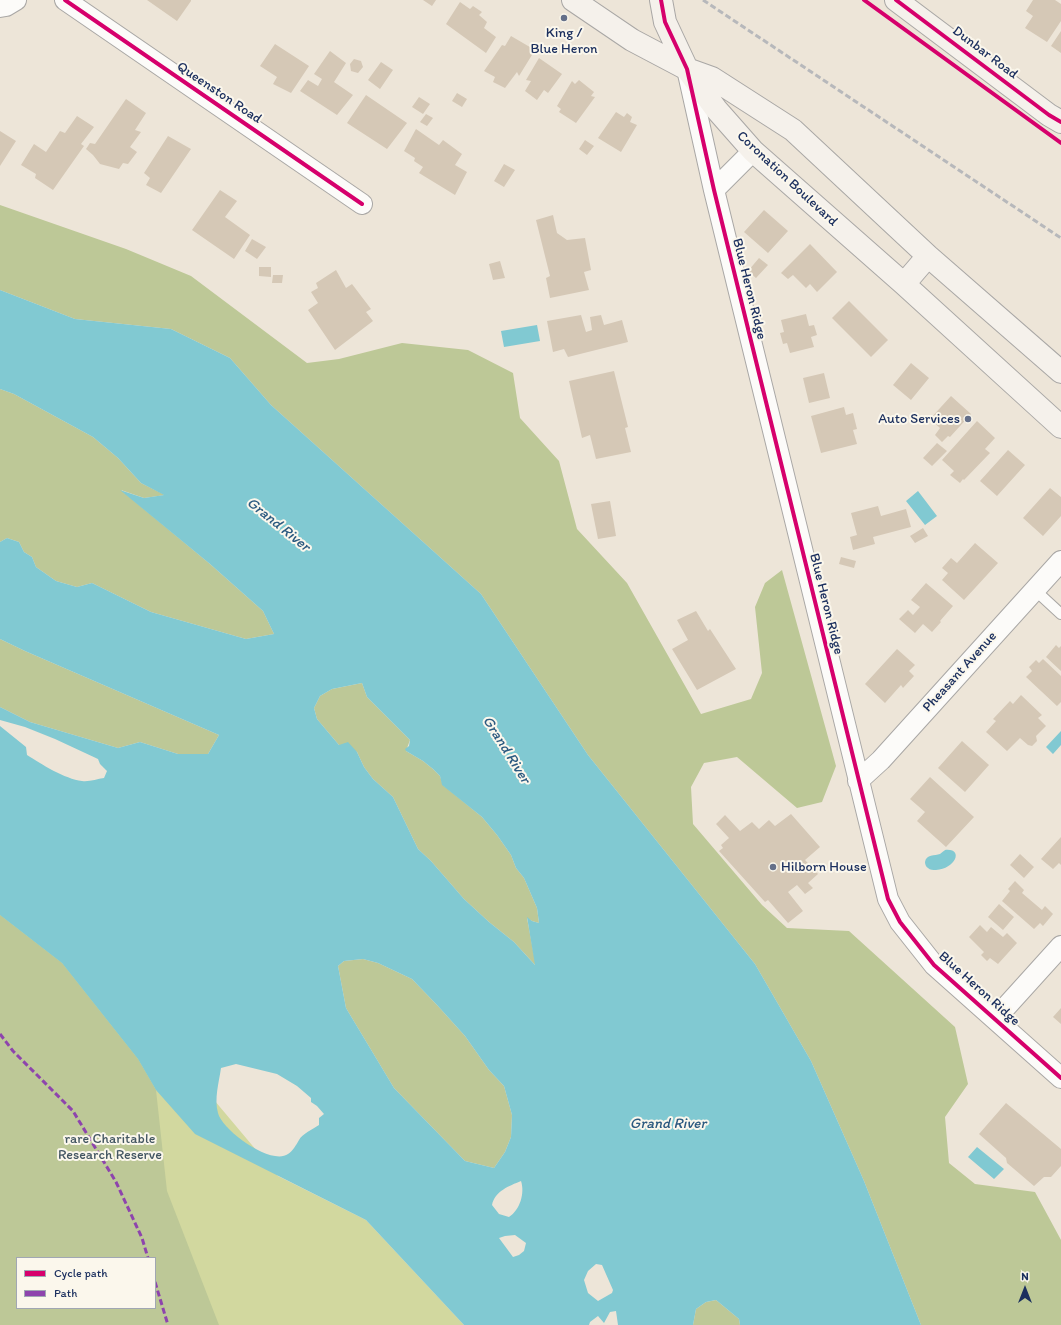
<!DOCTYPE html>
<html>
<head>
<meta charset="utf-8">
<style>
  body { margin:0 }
  #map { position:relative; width:1061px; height:1325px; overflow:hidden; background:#ede5d8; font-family:Itim,sans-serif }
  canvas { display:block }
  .legend { position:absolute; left:16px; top:1257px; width:140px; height:52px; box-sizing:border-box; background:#fbf7ec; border:1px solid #a1a7b3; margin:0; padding:5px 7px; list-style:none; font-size:12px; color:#1b2f5e }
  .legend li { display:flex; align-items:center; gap:8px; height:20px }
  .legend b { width:20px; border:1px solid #a1a7b3 }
  .north { position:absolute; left:1005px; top:1269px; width:40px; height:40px; -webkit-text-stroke:3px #fbf7ec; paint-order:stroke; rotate:0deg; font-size:11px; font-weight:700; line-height:16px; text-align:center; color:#1b2f5e }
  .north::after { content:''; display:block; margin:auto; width:14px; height:18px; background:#1b2f5e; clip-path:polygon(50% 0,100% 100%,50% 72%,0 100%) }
</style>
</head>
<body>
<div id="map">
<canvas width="1061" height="1325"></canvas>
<ul class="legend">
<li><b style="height:5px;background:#d6006c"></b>Cycle path</li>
<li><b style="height:5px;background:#8e44ad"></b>Path</li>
</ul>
<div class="north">N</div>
</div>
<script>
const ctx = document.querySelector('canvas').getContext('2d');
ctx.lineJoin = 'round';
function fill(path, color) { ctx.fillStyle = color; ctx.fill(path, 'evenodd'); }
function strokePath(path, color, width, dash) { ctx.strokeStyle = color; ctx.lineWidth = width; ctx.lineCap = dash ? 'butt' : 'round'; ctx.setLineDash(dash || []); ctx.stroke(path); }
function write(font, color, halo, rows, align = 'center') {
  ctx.font = font + ' Itim,sans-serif'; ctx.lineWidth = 4; ctx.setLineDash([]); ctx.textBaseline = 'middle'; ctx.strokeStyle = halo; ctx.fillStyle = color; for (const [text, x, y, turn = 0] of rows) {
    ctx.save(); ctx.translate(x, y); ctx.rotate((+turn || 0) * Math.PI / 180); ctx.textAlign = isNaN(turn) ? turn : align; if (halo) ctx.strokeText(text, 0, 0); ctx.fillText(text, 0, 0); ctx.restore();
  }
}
fill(new Path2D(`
  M0,899L61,918L278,1176L366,1220L464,1325H0ZM17,1258H155V1308H17Z`), '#d2d89f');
fill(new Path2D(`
  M0,205L126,249L191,276L307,363L339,359L402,343L468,350L513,373L520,418L559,461L577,529L627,583L701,714L751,699L762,673L755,607L765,583L782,570L836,766L822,802L797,808L737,757L704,763L691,787L693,824L762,905L787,928L849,931L955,1027L968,1084L945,1117L949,1163L975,1184L1035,1192L1061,1240V1325H921L864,1181L811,1061L755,964L588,755L481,594L271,405L230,358L171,329L75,319L0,290Z
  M0,389L14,394L93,437L118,458L141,483L165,495L144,498L121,490L210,564L263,611L274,634L246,639L151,612L92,583L77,587L56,581L36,567L32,557L24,552L19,542L7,538L0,542Z
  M0,639L25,651L219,735L208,754H178L140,742L118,748L30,722L0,707Z
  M362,683L367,697L410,740L406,751L423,761L433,769L440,776L443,785L482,817L497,835L511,855L516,868L524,878L537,908L539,923L532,921L527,918L536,966L514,942L489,922L464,899L431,861L418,849L393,797L373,779L364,767L357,752L339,745L317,719L314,708L320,696L332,689Z
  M0,915L62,963L138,1059L156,1090L167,1191L219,1325H0ZM17,1258H155V1308H17Z
  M363,959L378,963L412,979L437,1005L465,1036L489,1070L504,1086L512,1115L511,1137L505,1152L494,1168L465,1161L394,1088L346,1008L338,966L344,961Z
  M716,1300L739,1319L740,1325H693L696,1309L706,1302Z`), '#bdc897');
fill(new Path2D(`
  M0,290L75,319L171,329L230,358L271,405L481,594L588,755L755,964L811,1061L864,1181L921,1325H740L739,1319L716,1300L706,1302L696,1309L693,1325H618L616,1311L610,1312L604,1323L598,1316L590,1322L589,1325H464L366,1220L195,1134L156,1090L138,1059L62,963L0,915V726L26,747L27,755C41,764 65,779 82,781C89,782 97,779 104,778L107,771L100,764L98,759L55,739L25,727L0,720V707L30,722L118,748L140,742L178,754H208L219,735L25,651L0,639V542L7,538L19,542L24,552L32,557L36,567L56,581L77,587L92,583L151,612L246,639L274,634L263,611L210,564L120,490L144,498L164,495L141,483L118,458L93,437L14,394L0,389ZM362,683L367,697L410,740L409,746L405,749L406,751L423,761L433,769L440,776L442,785L482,817L497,835L511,855L516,868L524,878L537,908L539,923L532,921L527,917L535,965L514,942L489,922L464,899L431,861L418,849L393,797L373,779L364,767L357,752L348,742L339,745L317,719L314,708L320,696L332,689ZM363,959L378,963L412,979L437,1005L465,1036L489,1070L504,1086L512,1115L511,1137L505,1152L494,1168L465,1161L394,1088L346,1008L338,966L344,961ZM236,1064L277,1074L297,1086L311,1098V1102L317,1106L324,1114L319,1118V1125C313,1129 302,1134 299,1140C296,1145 293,1151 288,1154C271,1166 222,1130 218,1113C214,1099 219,1082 221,1068ZM521,1181C525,1193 520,1210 509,1217L499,1214L492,1205C495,1191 509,1186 521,1181ZM515,1235L526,1243L524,1251L519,1255L513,1257L499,1238L505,1236ZM596,1264L602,1265L613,1290L612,1293L598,1301L588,1293L584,1280L588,1271Z
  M537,325L540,341L504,347L501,331Z
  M918,491L937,516L925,525L906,501Z
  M1061,731V745L1053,754L1046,747Z
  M945,850C964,848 956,869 936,870C933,870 930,870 928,868C926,867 925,864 925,862C926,854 935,856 940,854C940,854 945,850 945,850Z
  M977,1147L1004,1169L994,1179L968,1157Z`), '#81c9d2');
fill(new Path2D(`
  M147,0H191V1L177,21Z
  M423,0H436L432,6Z
  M1033,0H1055L1061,4V21L1047,42L1025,28L1033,16L1026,11Z
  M460,2L470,9L473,6L482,12L479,15L487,22L484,28L496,37L486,53L446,24Z
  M1061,31V53L1051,46Z
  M511,36L535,50L519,76L517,72L505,88L493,82L495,77L484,71L502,45L505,46Z
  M275,44L309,66L291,93L273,84L277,77L260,66Z
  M330,51L346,63L334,82L353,95L337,115L300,91L308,80L318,86L322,79L314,74Z
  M539,58L562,74L548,93L544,90L537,100L525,91L531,81L526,80Z
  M354,59L361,61L363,67L358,73L351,71L350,64Z
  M381,62L393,70L380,89L368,80Z
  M579,80L594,92L591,96L595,97L576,123L559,112L561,109L557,106L572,81L575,84Z
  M457,93L467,99L462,107L452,101Z
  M366,95L407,123L387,149L347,123Z
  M419,97L430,104L423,114L412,107Z
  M126,99L146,113L135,130L141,132L130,147L137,152L128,164L123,163L119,169L100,164L93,155L86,149L90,143L95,144Z
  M616,112L624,117L627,113L632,117L630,122L637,125L621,152L598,138Z
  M426,114L433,118L427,126L420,122Z
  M77,116L94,127L81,144L84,146L53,190L35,178L36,174L21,165L34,144L46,152L60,131L65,133Z
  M416,129L439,145L443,140L462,154L455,165L467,172L455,195L419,173L423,167L414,161L415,158L404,151Z
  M0,131L16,141L0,166Z
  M168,136L191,149L161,193L146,185L150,178L144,173Z
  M585,140L594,146L587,155L579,149Z
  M504,164L515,170L504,187L494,181Z
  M220,190L237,201L225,217L250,235L234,259L192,230Z
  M764,210L788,231L768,253L744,232Z
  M553,215L557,233L567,240L585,238L591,270L584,272L589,290L550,298L546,278L550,276L536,220Z
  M252,239L266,247L257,259L245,251Z
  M810,244L837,272L817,292L810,284L806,288L793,275L788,279L781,273Z
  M759,258L768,265L756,278L748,271Z
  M500,261L505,278L493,280L489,264Z
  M259,267H271V277L259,276Z
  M336,270L346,288L352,284L371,309L366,312L373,321L335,350L308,310L318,303L311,292L318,288L316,283Z
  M273,275H283L282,283H272Z
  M849,301L888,340L871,357L832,318Z
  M806,314L809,326L814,325L817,335L811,337L814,347L790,353L787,343L783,344L780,333L784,332L781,320Z
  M581,315L586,332L592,330L590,317L601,315L604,325L622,320L628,342L568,357L564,349L553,352L547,321Z
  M911,363L929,378L911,400L893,385Z
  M614,371L628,427L625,428L631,452L596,459L590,435L582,438L569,381Z
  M824,373L830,398L809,403L803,378Z
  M951,396L971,414L950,437L948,436L942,442L935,435L940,428L930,419Z
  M844,407L846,415L853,413L857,429L853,430L857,444L821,453L811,416Z
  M977,421L995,438L985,449L990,453L964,480L963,479L960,483L950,475L954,471L942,460Z
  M937,443L947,451L932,466L923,458Z
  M1008,450L1025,465L997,496L980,481Z
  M1050,488L1061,497V516L1043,536L1023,518Z
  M610,501L616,536L598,539L591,504Z
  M878,506L881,516L906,509L911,527L873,537L875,544L853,550L850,537L857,535L851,513Z
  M923,528L928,536L915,543L910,536Z
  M975,543L998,563L964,600L942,580L948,573L942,568L951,558L957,563Z
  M841,557L856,561L854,568L839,564Z
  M926,583L953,606L940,621L941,622L932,632L923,624L915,633L899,619L908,610L913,615L920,607L911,600Z
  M696,611L708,631L710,629L736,669L697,690L672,649L688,640L677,620Z
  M1056,645L1059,648L1061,646V671L1046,657Z
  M897,649L915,665L909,671L914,676L903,688L901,685L885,703L865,684Z
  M1043,659L1061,676V702L1057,706L1026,677L1032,671L1029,667L1036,660L1039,663Z
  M1021,695L1042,715L1038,718L1046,726L1036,736L1037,741L1032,746L1028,745L1020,738L1007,751L986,732L996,721L993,719L1010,701L1013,704Z
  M962,741L989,765L965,792L938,768Z
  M930,777L974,817L946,847L917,821L925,812L910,799Z
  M791,814L820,847L805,860L818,874L808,883L813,888L805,894L797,885L788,892L803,911L788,923L768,900L765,902L719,851L723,848L721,845L729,838L716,824L725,815L740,831L752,822L759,829L769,820L775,826Z
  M1061,837V865L1059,863L1053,869L1041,859Z
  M1020,854L1034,867L1024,878L1010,865Z
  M1015,881L1024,890L1022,893L1042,910L1045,906L1053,914L1043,926L1040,923L1034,929L1002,901L1010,891L1008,889Z
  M999,904L1014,917L1003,930L988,917Z
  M980,925L987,932L991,927L1003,937L1007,933L1017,943L998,964L990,958L987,961L981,955L984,952L969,937Z
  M1061,1008V1024L1053,1017Z
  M1006,1103L1061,1149V1166L1051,1177H1044L1034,1186L1007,1163L1006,1158L979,1134Z`), '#d5c8b6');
const lane = new Path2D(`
  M1035,590L1061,614`);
const street = new Path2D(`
  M65,0L362,204
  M0,7L6,6L16,0
  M687,69L714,190L888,899L900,922L934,965L1061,1078
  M714,190L753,151
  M858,781L881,760L1061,561
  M995,1019L1061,946`);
const secondary = new Path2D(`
  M573,0L632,40L687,69L712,78L793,130L928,256L1061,372
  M661,0L665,22L687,69L716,109L753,151L904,284L1061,427
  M896,0L1049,115L1061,122
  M904,284L928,256`);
strokePath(lane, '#a9a7a5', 12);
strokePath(street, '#a9a7a5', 22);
strokePath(secondary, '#a9a7a5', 24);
strokePath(lane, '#fcfbf9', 10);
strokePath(street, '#fcfbf9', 20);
strokePath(secondary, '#f5f1eb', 22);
strokePath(new Path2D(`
  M703,0L1061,238`), '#b7b8bb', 3, [6, 3]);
strokePath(new Path2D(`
  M0,1034L13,1051L73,1111L116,1182L142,1238L148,1258
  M155,1282L168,1325`), '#8e44ad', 3, [6, 3]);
strokePath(new Path2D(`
  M65,0L362,204
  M661,0L665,22L687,69L714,190L888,899L900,922L934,965L1061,1078
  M864,0L1061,143
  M896,0L1049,115L1061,122`), '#d6006c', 4);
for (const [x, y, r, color] of [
  [564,18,4,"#646f89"],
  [968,419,4,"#646f89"],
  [773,867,4,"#646f89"]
]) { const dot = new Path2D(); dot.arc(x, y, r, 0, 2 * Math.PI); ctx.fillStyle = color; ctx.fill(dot); strokePath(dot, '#fbf7ec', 1.5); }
write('14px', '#1b2f5e', '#fbf7ec', [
  ["King /",564,33],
  ["Blue Heron",564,49],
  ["Auto Services",960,419,"right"],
  ["Hilborn House",781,867,"left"]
]);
write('14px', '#1b2f5e', '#fbf7ec', [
  ["Dunbar Road",985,53,37],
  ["Queenston Road",219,93,34],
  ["Coronation Boulevard",787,179,43],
  ["Blue Heron Ridge",749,289,76],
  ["Blue Heron Ridge",826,604,76],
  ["Pheasant Avenue",960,672,-48],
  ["Blue Heron Ridge",979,989,42]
]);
write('14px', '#435662', '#fbf7ec', [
  ["rare Charitable",110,1139],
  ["Research Reserve",110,1155]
]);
write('italic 15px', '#2c5a80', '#fbf7ec', [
  ["Grand River",278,525,39],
  ["Grand River",506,750,58],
  ["Grand River",668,1124]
]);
</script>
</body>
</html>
